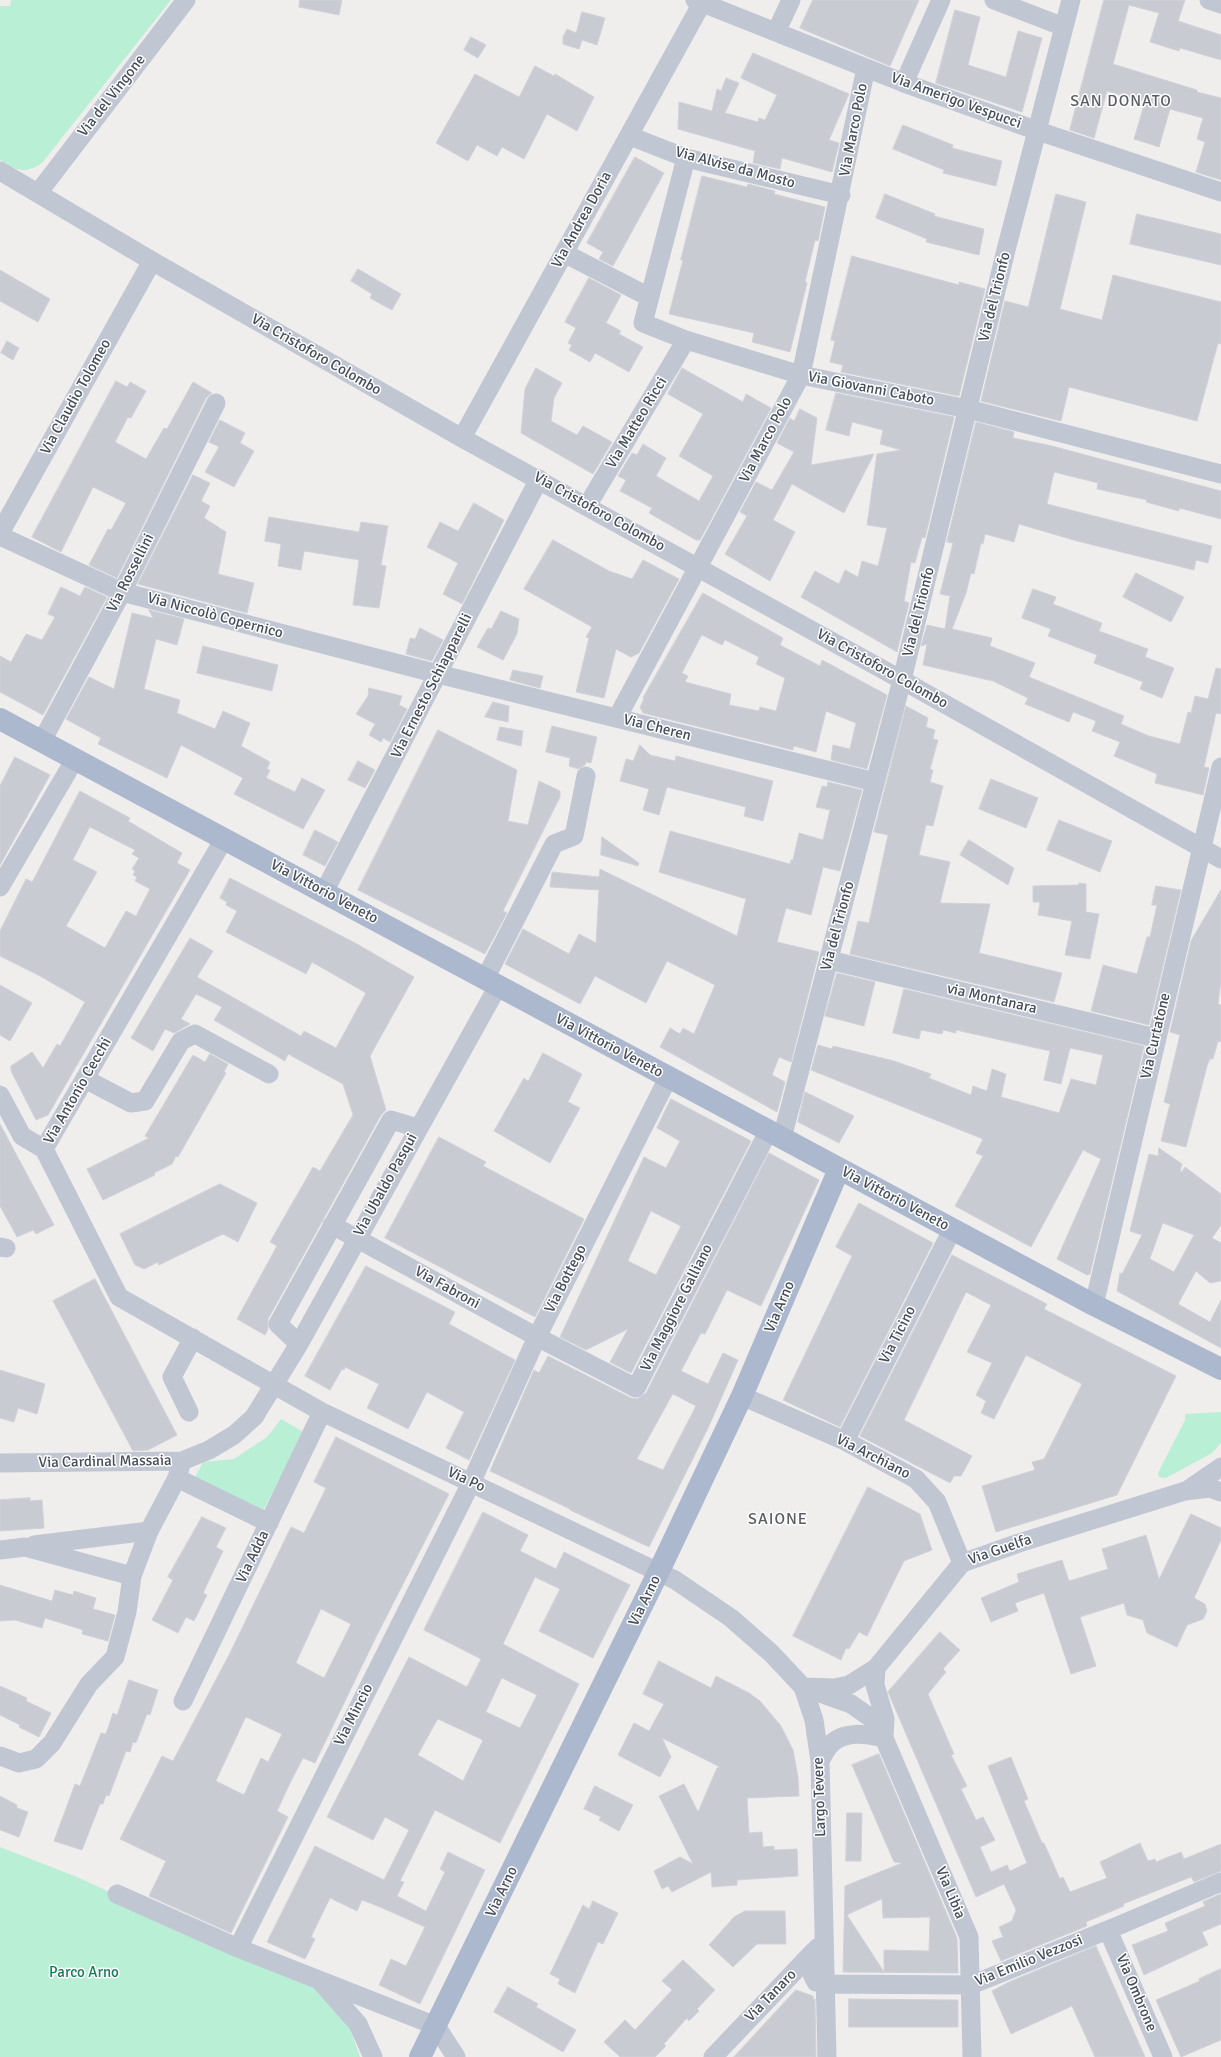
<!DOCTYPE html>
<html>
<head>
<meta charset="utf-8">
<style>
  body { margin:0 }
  canvas { display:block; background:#f0eded }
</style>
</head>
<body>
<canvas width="1221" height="2057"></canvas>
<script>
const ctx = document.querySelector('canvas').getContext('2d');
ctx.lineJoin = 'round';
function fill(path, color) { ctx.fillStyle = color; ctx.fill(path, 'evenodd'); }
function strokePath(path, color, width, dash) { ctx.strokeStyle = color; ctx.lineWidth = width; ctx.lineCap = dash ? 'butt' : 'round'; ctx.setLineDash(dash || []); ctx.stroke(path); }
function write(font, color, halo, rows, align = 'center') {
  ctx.font = font + ' Signika,sans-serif'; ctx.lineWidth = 3; ctx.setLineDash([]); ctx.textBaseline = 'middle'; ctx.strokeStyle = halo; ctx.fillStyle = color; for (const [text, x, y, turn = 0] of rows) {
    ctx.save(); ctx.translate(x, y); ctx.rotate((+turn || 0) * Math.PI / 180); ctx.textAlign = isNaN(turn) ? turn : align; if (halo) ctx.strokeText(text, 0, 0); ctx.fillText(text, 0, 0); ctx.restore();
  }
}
fill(new Path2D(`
  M11,0H171L42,163C24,175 17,170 0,160V6H10Z
  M1221,1412V1443L1212,1453L1166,1478L1159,1477L1158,1473L1185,1420V1414Z
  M281,1419L305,1433L262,1512L191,1485L203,1462L234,1459L267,1437Z
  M0,1847L77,1877L314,1986L348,2023L360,2057H0Z`), '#b9efd5');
const building = new Path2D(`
  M300,0H342L339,15L299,7Z
  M813,0H919L890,66L800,28Z
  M1104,0H1185L1178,21L1221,35V60L1180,48L1179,51L1150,42L1159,13L1129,5L1113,64L1197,90V92L1221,98V180L1196,172L1205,142L1197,139L1203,118L1170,109L1159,147L1134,139L1145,102L1107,91L1094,138L1070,130Z
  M955,10L980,17L968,65L1006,77L1018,31L1042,38L1022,112L936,83Z
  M582,12L605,18L597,45L582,40L579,49L563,44V37L567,29L576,33Z
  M471,37L486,45L478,58L464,50Z
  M753,53L849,94L829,140L839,143L832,172L782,158L780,169L753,163L755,151L678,129L679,102L712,111L717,89L721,91L726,78L739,83L725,113L758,122L759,118L765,120L777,95L741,78Z
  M535,66L554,76L555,74L594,97L577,131L547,114L524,159L502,147L497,156L477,145L468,161L436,143L475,74L519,97Z
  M903,125L953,145L952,148L1002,161L996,186L943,173L944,170L893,149Z
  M635,157L664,173L613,266L599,259L603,252L587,243Z
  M702,176L747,187L748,184L775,191L774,194L825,207L818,241L815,240L805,282L807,283L790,352L752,342L754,333L669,314L683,260H681Z
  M885,194L935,214L934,216L984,229L979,255L926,242L927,239L876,218Z
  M1056,194L1086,202L1060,309L1102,320L1113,275L1221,302V344L1218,343L1197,421L1069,387L1061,421L981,401L1005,301L1028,307Z
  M1137,214L1221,234V265L1130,244Z
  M852,256L959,285V282L985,289L959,396L841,372L843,365L830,362L835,341L831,340Z
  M358,269L401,294L392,310L370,298L372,294L351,281Z
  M0,270L50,299L38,322L0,301Z
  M589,278L621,295L606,323L621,331L619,334L643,347L629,372L595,353L590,362L569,350L572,345L568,343L576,328L565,322Z
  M7,341L19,348L13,360L1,353Z
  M536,368L562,383L554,398L551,421L577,435L583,426L612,442L593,474L521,433L525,389Z
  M682,368L743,402L746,394L771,408L700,540H696L649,513L652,508L620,491L626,480L618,476L632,453L637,455L643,444L666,458L656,476L699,501L713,476L679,456L703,414L668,394Z
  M116,381L127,387L130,382L146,391L131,418L128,417L115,442L146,459L164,428L167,429L193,382L212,393L206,398L117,578L89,565L108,529L111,530L126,503L93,487L61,552L32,537Z
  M836,393L954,417L925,538L922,537L915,563L911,562L904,601L909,603L897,652L801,597L815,571L839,584L845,570L858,577L862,561L878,566L887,528L867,525L877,454L901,450L880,444L883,430L852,422L849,436L826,430Z
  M800,409L817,418L811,465L874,454L844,513L792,484L773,520L795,532L770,581L725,554L747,516L740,512L756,482L772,490L794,452L777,443L790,418L794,421Z
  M220,420L245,433L240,443L254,451L234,487L205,472L219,447L209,442Z
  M976,422L1014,432L1013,438L1048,445L1221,491V519L1179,508V511L1146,502L1147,500L1097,489L1098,483L1054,472L1047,504L1212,546L1208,563L1196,560L1194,570L1077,541L1019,524L1014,542L985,534L983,544L981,543L974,574L971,573L966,593L952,629L992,638L990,646L1035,663L1029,677L1124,716L1121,724L1149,736L1180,744L1188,712L1191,713L1195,696L1208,699L1216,668L1221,669V714L1216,713L1204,767L1209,768L1203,795L1155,783L1157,774L1114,756L1120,742L1092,731L1096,721L1073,712L1069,722L1025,704L1028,698L993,681L923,665L927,644L921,646L927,625L945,629L950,596L940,594L953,543L947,542Z
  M193,475L210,483L201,501L210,506L204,518L226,532L218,574L254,583L247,613L138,584Z
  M474,503L504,520L462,604L443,594L458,563L427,547L440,522L458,531Z
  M269,517L359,532L361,522L388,526L381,565L386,566L379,608L353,605L359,560L304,551L301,570L278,566L281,544L265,541Z
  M553,540L609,571L632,579L643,560L679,579L639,653L631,657L616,649L604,698L576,692L589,638L586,637L592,627L524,589Z
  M1136,573L1184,597L1171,622L1123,597Z
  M61,587L80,596L85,587L107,597L43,715L0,692V656L11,662L26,634L42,640L55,617L48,614Z
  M1033,589L1056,597L1053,604L1102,623L1099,631L1148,649L1145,657L1174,668L1162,698L1140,689L1143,682L1094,663L1097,655L1048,636L1051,629L1022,618Z
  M703,593L783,638L780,645L820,666L822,660L887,695L867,769L831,760L833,745L850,749L856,723L826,711L816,752L794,746L793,750L643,713L640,707L644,699L643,698ZM702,635L722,645L725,640L759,657L756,664L785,678L776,711L760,707L759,711L729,705L731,694L685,682L688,676L682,673Z
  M149,610L184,619L177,645L156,639L144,689L180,700L177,713L215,729L223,711L250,723L241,746L270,762L267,769L270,770L266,778L295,792L302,778L325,790L303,829L234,794L243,778L181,745L167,778L98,744L101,738L66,719L89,677L114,689L132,613L153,618Z
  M501,611L519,619L517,634L503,660L477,647L488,628L491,629Z
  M420,628L443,640L432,661L406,654L410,638L415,639Z
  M203,646L278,665L272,691L197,673Z
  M513,670L543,676L540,688L510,680Z
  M369,688L402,696L399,705L407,709L390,742L383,738L381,742L369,735L375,724L356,714L368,696Z
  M493,702L509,706L508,722L485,717Z
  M906,706L928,718L926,727L935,730L933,739L938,740L930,769L933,770L930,782L943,786L933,826L926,825L919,855L950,862L940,903L990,904L979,953L1062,973L1054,1002L850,954L858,921L869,923L888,835L874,832Z
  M552,726L597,737L591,763L586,762L585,765L578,769L569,766L570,758L546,752Z
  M500,727L523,731L521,746L497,740Z
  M438,730L517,770L508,821L528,825L539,781L560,791V797L503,911L507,913L485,954L358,890Z
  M640,745L650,755L675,761L676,756L773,781L763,821L744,816L746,807L667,787L659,815L643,810L649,789L620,781L626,759L633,761Z
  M15,757L50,775L0,865V786Z
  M358,761L375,770L365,788L348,780Z
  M991,779L1038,798L1026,828L979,809Z
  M828,782L862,790L840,871L823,867L811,915L786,908L777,942L819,952L791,1062L779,1057L772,1075L785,1082L777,1112L660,1047L670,1028L680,1034L683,1028L694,1034L715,985L667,961L646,1003L595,976L580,1004L505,964L523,929L569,954L579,934L596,943L599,890L550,887L552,872L599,877L600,869L737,936L746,899L659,872L670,831L790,864L791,860H793L799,833L823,840L830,810L816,807L822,786L827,787Z
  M80,791L130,818L128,821L182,853L177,863L190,870L48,1115L36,1120L11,1071V1066L32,1052L43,1068L57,1044L60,1046L85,1002L40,976L0,956V931L26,879L32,882ZM90,827L135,850L132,854L139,858L132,869L135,871L133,875L137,877L135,881L150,889L136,916L126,911L105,948L66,926L97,872L73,860Z
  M1059,820L1112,841L1100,872L1047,850Z
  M315,830L338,842L325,866L303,855Z
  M602,837L639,863L638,866L601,855Z
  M969,840L1014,868L1008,885L960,855Z
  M230,878L357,944L414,977L370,1056L386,1110L381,1115L268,1319V1329L265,1335L237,1319L277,1246L270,1242L313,1167L320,1171L353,1115L343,1084L288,1054L285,1061L214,1020L222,1007L196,994L181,1019L190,1024L174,1033L165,1029L153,1051L131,1038L190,938L213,951L197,977L301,1036L304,1031L336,1048L366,993L312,962L306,974L226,932L237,911L226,905L227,902L220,898Z
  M1079,883L1086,884V912L1099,914L1090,959L1065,955L1072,921L1038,915L1040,902H1033V886L1079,885Z
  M1156,886L1181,890L1149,1025L1091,1011L1103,965L1137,974L1147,937H1150L1157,905H1152Z
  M1221,890V981L1218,1004L1221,1005V1042L1218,1041L1213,1059H1210L1207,1066L1186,1147L1161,1141L1170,1104L1164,1102L1180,1035L1170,1032L1191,941Z
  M837,973L875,982L864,1026L825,1016Z
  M0,985L32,1003L10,1041L0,1035Z
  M904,989L1144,1046L1090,1274L1087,1275L1057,1259L1101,1159L1083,1150L1031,1247L955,1206L983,1156L976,1153L983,1139L811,1070L818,1045L832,1049L833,1046L894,1061L931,1074L929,1078L971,1095L973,1086L987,1091L992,1069L1006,1074L1001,1097L1059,1113L1071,1079L1096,1085L1103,1055L1070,1048L1061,1084L1044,1080L1050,1051L956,1030V1033L943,1030L942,1034L921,1030L919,1039L893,1033Z
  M543,1053L582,1074L568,1102L580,1108L550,1163L494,1131L524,1078L528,1081Z
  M210,1054L228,1064L224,1072L226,1073L178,1157L176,1156L172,1164L154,1173L155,1175L103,1200L87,1169L149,1138L145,1136L193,1055L205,1062Z
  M805,1092L854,1116L839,1143L798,1122Z
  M671,1099L751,1141L631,1373L610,1362L628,1329L586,1350L560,1337L644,1157L666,1168L680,1141L657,1128ZM651,1211L681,1226L656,1275L628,1261Z
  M0,1124L54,1225L36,1234L33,1230L17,1237L0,1206Z
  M439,1137L486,1162L483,1166L584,1219L535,1317L385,1238Z
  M1159,1148L1182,1164L1180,1171L1182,1172L1185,1167L1221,1194V1225L1212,1238L1221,1243V1281L1210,1283L1196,1271L1178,1304L1210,1322L1221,1300V1348L1117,1291L1120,1273L1122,1274L1142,1235L1130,1231L1149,1154L1158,1156ZM1163,1223L1194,1235L1174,1272L1150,1259Z
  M769,1153L819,1180L761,1306L727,1290L705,1334L701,1333L681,1371L708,1384L723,1353L738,1360L709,1426L649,1547L570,1510V1509L490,1471L534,1370L539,1373L548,1356L631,1398L637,1399L646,1393ZM673,1394L696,1406L663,1470L637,1459Z
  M220,1184L257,1203L238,1242L223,1234L159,1265L158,1262L144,1269L135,1265L120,1234Z
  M859,1203L933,1243L840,1427L783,1400L852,1256L836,1247Z
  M952,1255L1047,1304L1044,1309L1176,1376L1117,1495L996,1532L982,1486L1035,1470L1032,1462L1044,1459L1082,1384L1026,1355L994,1419L981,1413L986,1401L976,1395L992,1363L967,1352L991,1305L966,1292L904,1420L972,1456L961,1476H954L950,1483L860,1436Z
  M366,1266L455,1312L449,1324L515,1360L469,1460L446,1448L464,1412L427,1392L408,1429L367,1408L379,1384L345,1367L344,1370L342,1369L330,1390L305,1376Z
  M95,1279L177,1435L148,1450L133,1451L53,1301Z
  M0,1370L45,1384L37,1414L18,1408L14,1422L0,1418Z
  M336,1437L449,1494L376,1637L315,1763L303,1758L291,1781L277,1811L288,1817L231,1933L149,1896L166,1861L120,1839L162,1756L173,1761L230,1653L291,1527L304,1533L326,1488L314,1482ZM321,1609L351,1624L324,1678L296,1663ZM246,1717L282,1734L268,1762L261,1758L244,1795L216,1781Z
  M868,1487L920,1514L932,1550L904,1561L867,1636L859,1632L849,1649L846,1648L841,1660L793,1636Z
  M30,1498V1501L42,1500L44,1528L0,1531V1500Z
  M483,1512L528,1535L520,1551L556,1569L564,1552L630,1585L593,1658L539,1631L560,1589L535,1577L503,1644L579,1684L500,1843L435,1810L400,1881L404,1882L397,1896L426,1911L445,1872L440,1869L448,1852L485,1870L420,2004L379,1985L391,1959L406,1966L425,1927L380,1907L362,1900L357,1911L330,1898L311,1937L315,1939L305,1959L267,1942L315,1846L384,1880L409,1830L385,1817L373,1840L327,1817L409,1657L467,1687L481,1659L424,1630ZM502,1678L537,1695L520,1728L486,1712ZM438,1719L483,1740L463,1781L418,1755Z
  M1191,1514L1221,1528V1540L1194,1598L1205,1604L1207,1611L1203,1619L1187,1625L1177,1647L1147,1633L1143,1620L1127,1615L1124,1603L1080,1617L1096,1666L1071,1674L1044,1593L1015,1603L1018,1611L991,1622L981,1598L1019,1582L1017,1574L1062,1560L1069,1581L1108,1569L1102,1549L1146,1535L1159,1579Z
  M202,1517L226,1528L216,1547L223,1551L203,1593L207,1595L194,1621L186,1617L178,1633L152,1620L173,1580L168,1577Z
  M0,1585L52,1601L55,1590L73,1595L74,1591L96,1598L93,1609L115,1615L108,1641L82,1634L83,1630L45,1618L42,1628L15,1620L0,1621Z
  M940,1632L960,1650L943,1669L946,1672L928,1694L954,1754L951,1755L967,1786L961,1789L976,1820L983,1817L995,1840L980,1847L991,1872L1007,1865L1010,1871L1027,1863L988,1766L1011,1757L1028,1799L1024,1801L1042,1843H1044L1060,1879L1063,1877L1070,1892L1107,1878L1100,1862L1140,1843L1148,1861L1155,1859L1156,1862L1181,1852L1184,1859L1221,1844V1871L1194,1882L1191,1877L1123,1904L1124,1906L1086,1922L1087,1926L1001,1961L992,1941L1003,1937L999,1927L1012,1921L1016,1910L1004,1884L976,1897L888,1692Z
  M659,1661L711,1688L716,1676L749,1693L760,1701L781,1726L793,1750L798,1777L799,1796L747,1798L749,1833L762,1832L763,1847L774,1846V1850L797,1849L798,1876L737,1880V1885L712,1887L711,1872L672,1892L668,1886L662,1889L654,1871L680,1857L693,1864L659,1796L684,1784L698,1812L717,1768L720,1767L662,1738L671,1757L660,1777L618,1755L634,1723L649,1731L664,1704L643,1694Z
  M129,1680L158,1690L150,1715L147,1714L136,1743L133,1742L130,1752L126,1751L109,1796L106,1795L103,1804H100L82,1850L54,1841L75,1784L80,1786L101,1733L106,1734L113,1713L117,1715Z
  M0,1686L27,1698L26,1701L51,1713L39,1737L19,1727L20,1725L0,1715Z
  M879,1754L957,1938L958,1973L843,1972L845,1886L902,1863L894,1862L852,1765ZM882,1899L883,1918L930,1917L929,1951L884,1950V1972L847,1915Z
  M595,1786L633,1805L619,1831L599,1820L601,1817L584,1809Z
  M0,1796L17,1805V1808L28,1812L19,1837L0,1830Z
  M847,1813H862L861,1861H846Z
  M1221,1894V1924L1202,1932L1208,1945L1144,1975L1132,1945L1168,1931L1165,1923L1205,1906L1203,1902Z
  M593,1901L618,1913L603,1944L598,1942L575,1993L558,1984L560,1979L550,1974L583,1905L589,1909Z
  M745,1911H785L786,1944H757L733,1967L709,1945L734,1917Z
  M1096,1946L1145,2057H1095L1072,2006L1011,2034L992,1991L1009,1982Z
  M683,1960L715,1990L697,2009L699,2011L689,2021L687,2018L664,2044L666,2046L655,2057H620L604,2042L625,2020L635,2030L672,1990L662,1981Z
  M1221,1969V2040L1181,2057L1156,2000L1200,1981L1199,1979Z
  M508,1987L538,2004L536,2007L576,2030L563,2052L494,2012Z
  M796,1990L813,1996V1999H815L816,2057H734Z
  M849,1999L958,2000V2027H849Z`);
fill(building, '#c9cbd3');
strokePath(building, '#d1d2d9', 1);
strokePath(new Path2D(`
  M695,0L904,83L1038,131L1221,192
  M994,0L1064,27
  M1209,0L1221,4
  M776,32L791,0
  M904,83L941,0
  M630,136L686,158L841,195
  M686,158L643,323L686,340L801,375L968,409L1221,474
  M0,171L152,261L462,438L902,680L1221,859
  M38,193L186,0
  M564,253L649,297
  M462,438L702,3
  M587,506L686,340
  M0,533L152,261
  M0,536L122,592L438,674L875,782
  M617,718L801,375L866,68
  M42,741L122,592L216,403
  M224,839L44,1149L119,1297L322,1412L675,1580L731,1618L771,1653L803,1687L814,1720L820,1761L827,2057
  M0,887L75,759
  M324,892L539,479
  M829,960L1156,1038
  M485,979L554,844L574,836L586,776
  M85,1079L131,1103L145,1101L181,1041L195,1034L269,1074
  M0,1095L22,1136L44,1149
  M782,1138L902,680L1006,250L1071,0
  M332,1225L537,1337L636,1388L769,1130
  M0,1247L6,1248
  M1094,1305L1221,767
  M299,1344L278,1324L391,1120L418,1128
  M742,1396L845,1441L916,1479L937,1502L962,1563
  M189,1412L172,1377L193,1338
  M845,1441L952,1230
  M0,1463L182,1461L209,1450L234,1435L254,1417L299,1344L498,986
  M177,1478L269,1523
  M1189,1489L1221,1467
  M34,1545L149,1531
  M0,1550L25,1547L132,1576
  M803,1687L834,1688L849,1685L876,1668L962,1563L1019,1543L1185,1491L1210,1488L1221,1492
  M817,1692L851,1704L871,1718L884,1738L969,1937L972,2057
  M183,1701L322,1412
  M0,1756L19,1763L36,1759L52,1743L89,1684L115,1657L127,1612L132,1576L149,1531L177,1478L182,1461
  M820,1761C823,1756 826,1749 830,1745C844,1730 866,1734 884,1738L885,1719L875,1685L876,1668
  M117,1894L238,1948L436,2026L456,2057
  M1108,1930L1163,2057
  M238,1948L471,1483L537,1337L668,1078
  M817,1948C810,1963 807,1967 816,1982L827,1984L971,1985L1120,1925L1221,1882
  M322,1983L358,2024L373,2057
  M713,2057L814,1951`), '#c0c7d3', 19);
strokePath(new Path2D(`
  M0,719L1094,1305L1221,1369
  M420,2057L659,1571L742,1396L839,1169`), '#abb8cd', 22);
write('15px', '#454d5b', '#fff', [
  ["Via del Vingone",112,96,-52],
  ["Via Amerigo Vespucci",956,101,20],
  ["Via Marco Polo",854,130,-79],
  ["Via Alvise da Mosto",735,168,15],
  ["Via Andrea Doria",582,220,-61],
  ["Via del Trionfo",995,297,-76],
  ["Via Cristoforo Colombo",316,355,30],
  ["Via Giovanni Caboto",871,389,11],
  ["Via Claudio Tolomeo",76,397,-61],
  ["Via Matteo Ricci",637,423,-59],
  ["Via Marco Polo",766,440,-62],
  ["Via Cristoforo Colombo",599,512,29],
  ["Via Rossellini",131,573,-63],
  ["Via del Trionfo",919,612,-76],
  ["Via Niccolò Copernico",215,616,15],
  ["Via Cristoforo Colombo",882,669,29],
  ["Via Ernesto Schiapparelli",432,686,-63],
  ["Via Cheren",657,728,14],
  ["Via Vittorio Veneto",324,892,28],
  ["Via del Trionfo",838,926,-75],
  ["via Montanara",992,999,13],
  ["Via Curtatone",1156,1036,-77],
  ["Via Vittorio Veneto",609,1046,28],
  ["Via Antonio Cecchi",78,1091,-60],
  ["Via Ubaldo Pasqui",386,1185,-61],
  ["Via Vittorio Veneto",895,1199,28],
  ["Via Bottego",566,1279,-63],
  ["Via Fabroni",447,1288,29],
  ["Via Arno",780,1307,-67],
  ["Via Maggiore Galliano",677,1308,-63],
  ["Via Ticino",898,1335,-63],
  ["Via Archiano",873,1457,27],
  ["Via Cardinal Massaia",105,1462,-1],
  ["Via Po",466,1480,25],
  ["Via Guelfa",1000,1550,-19],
  ["Via Adda",253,1557,-64],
  ["Via Arno",645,1601,-64],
  ["Via Mincio",354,1715,-63],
  ["Largo Tevere",820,1797,-92],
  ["Via Arno",502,1892,-64],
  ["Via Libia",950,1893,67],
  ["Via Emilio Vezzosi",1029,1961,-22],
  ["Via Ombrone",1136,1993,67],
  ["Via Tanaro",771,1996,-46]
]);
write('15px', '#147d57', '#fff', [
  ["Parco Arno",84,1973]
]);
ctx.letterSpacing = '1px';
write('16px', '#595c62', '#fff', [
  ["SAN DONATO",1121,102],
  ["SAIONE",778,1520]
]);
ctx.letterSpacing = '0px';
</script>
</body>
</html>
